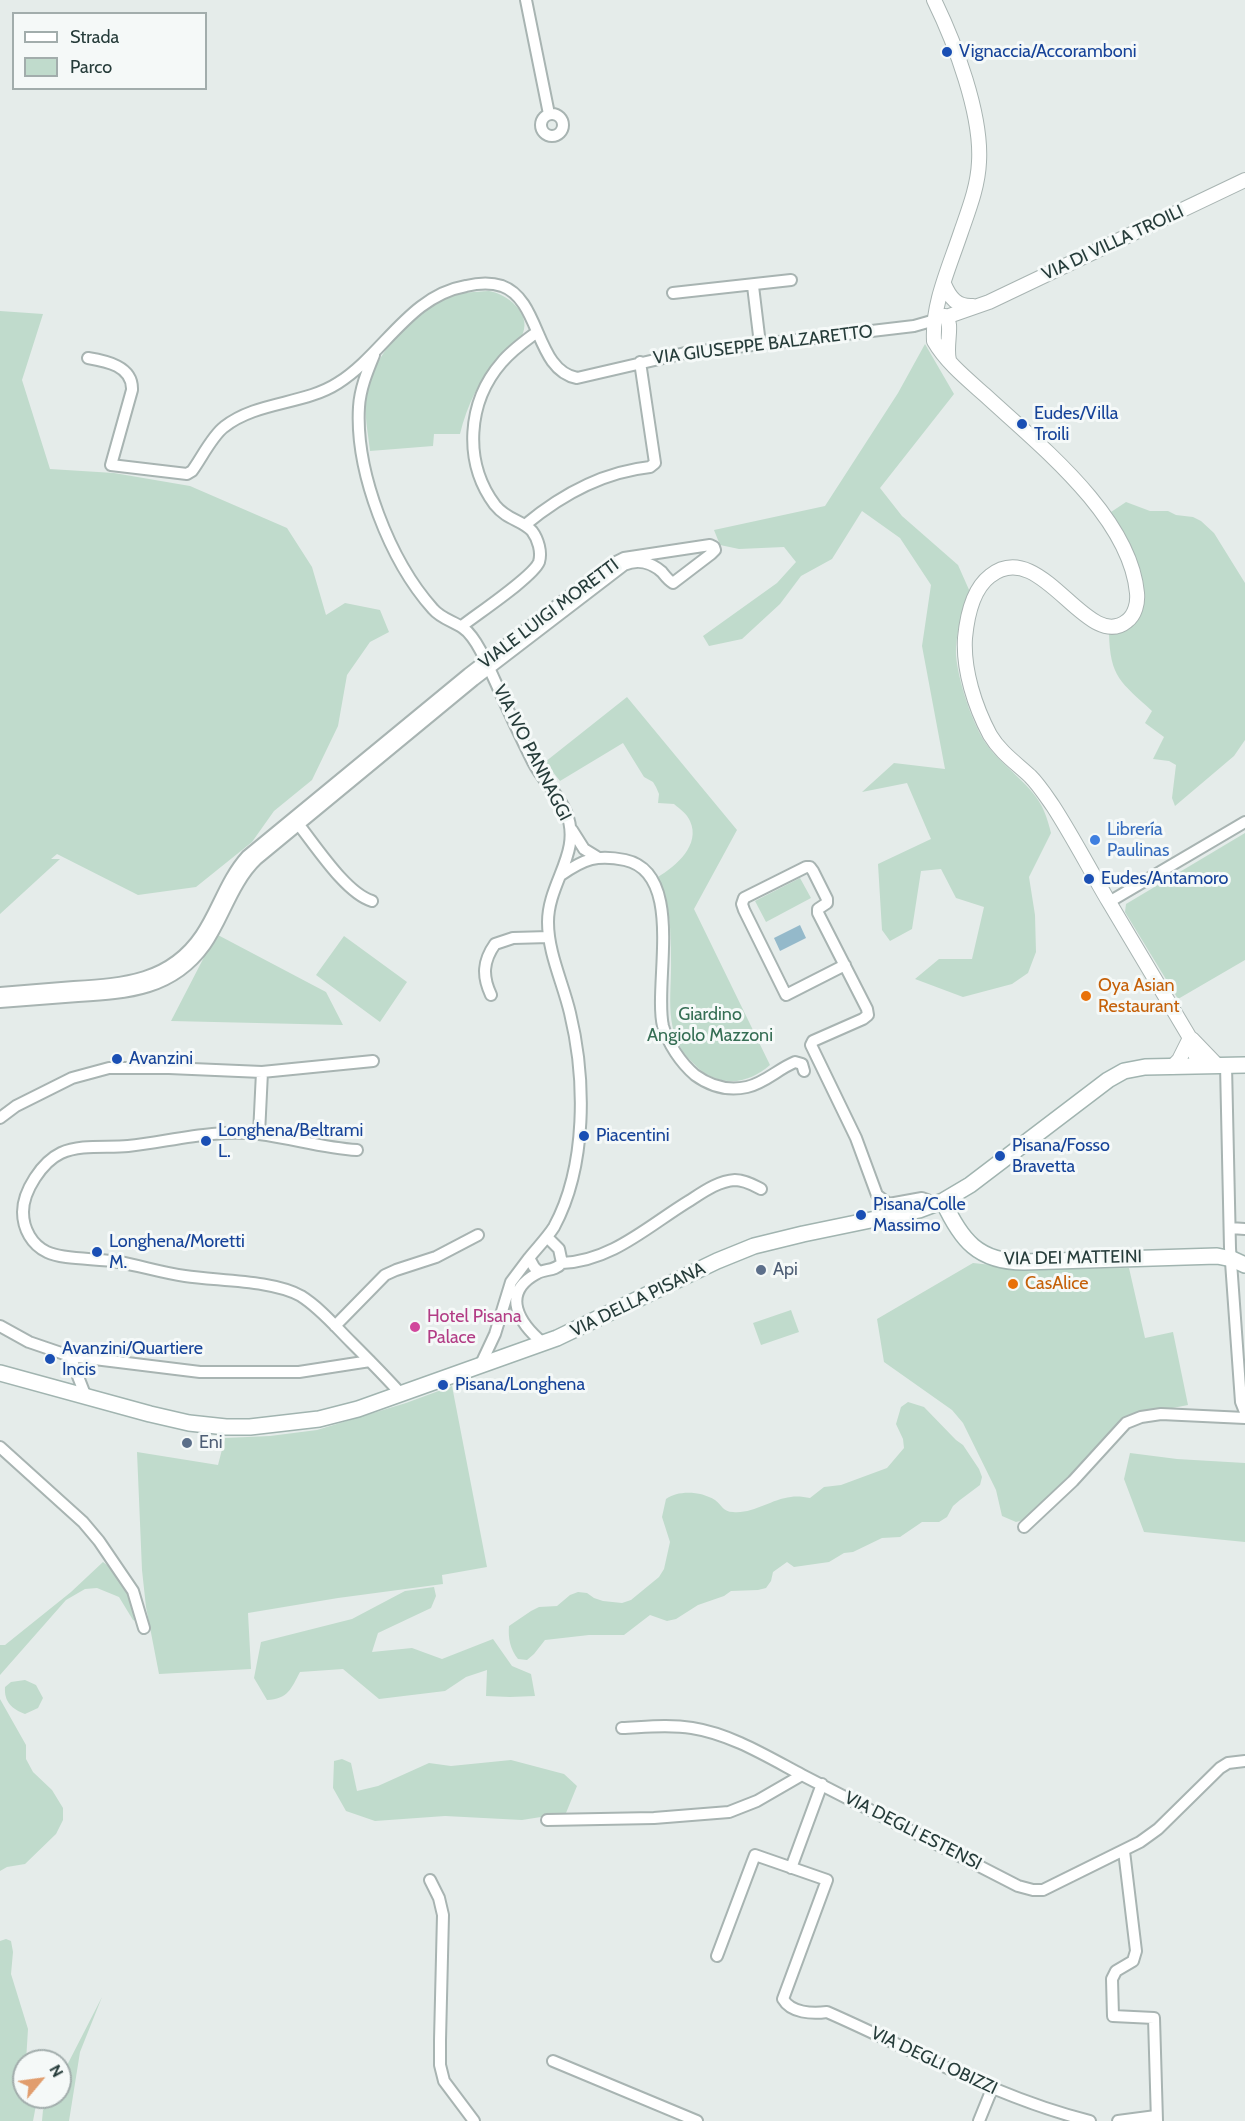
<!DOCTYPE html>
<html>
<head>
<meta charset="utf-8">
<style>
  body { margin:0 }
  #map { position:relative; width:1245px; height:2121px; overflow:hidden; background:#e5ecea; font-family:Cabin,sans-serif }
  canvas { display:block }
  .legend { position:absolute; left:12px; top:12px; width:195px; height:78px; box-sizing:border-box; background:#f5f9f8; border:2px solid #a2adac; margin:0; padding:8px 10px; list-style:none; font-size:18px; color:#263c3a }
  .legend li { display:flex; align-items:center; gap:12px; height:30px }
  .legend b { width:30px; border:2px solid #a2adac }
  .north { position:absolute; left:12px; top:2049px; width:60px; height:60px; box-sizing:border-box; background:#f5f9f8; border:2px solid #a2adac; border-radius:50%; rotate:61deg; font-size:16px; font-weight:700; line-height:24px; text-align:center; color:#263c3a }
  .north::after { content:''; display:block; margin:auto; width:21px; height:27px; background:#e19d6d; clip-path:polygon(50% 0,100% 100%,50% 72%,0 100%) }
</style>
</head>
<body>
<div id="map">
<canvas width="1245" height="2121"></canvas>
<ul class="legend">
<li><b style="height:8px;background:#fff"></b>Strada</li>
<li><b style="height:16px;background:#c0dbcc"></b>Parco</li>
</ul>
<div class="north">N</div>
</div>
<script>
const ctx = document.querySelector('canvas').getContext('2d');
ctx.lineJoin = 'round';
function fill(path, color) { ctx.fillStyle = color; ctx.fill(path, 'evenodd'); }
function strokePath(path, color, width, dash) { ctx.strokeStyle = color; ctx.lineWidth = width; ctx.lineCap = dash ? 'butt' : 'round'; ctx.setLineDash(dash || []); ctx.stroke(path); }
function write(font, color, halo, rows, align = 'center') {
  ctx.font = font + ' Cabin,sans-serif'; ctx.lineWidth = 6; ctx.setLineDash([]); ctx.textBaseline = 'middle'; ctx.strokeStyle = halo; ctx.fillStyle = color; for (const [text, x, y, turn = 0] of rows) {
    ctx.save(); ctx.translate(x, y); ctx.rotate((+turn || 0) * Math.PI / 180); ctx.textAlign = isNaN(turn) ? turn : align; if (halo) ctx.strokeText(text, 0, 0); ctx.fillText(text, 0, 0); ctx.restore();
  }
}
fill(new Path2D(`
  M489,291C507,294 531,313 523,333C520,343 507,348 500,356C480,378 467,405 460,434H434L433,446L370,451C368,433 364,414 366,396C371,359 413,308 448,296C461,292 476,292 489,291Z
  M0,311L43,314L22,380L50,469L114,473L190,486L287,528L312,567L326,615L345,603L380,610L389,632L370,642L347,675L338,726L312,780L274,811L252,842L196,887L138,895L57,854L51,859H60L0,914Z
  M925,344L954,394L880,488L902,516L958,565L970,592C963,610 955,635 956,655C958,680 972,724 987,745C1002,766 1035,787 1044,811C1047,818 1049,825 1051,833L1029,877L1035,915L1036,952L1028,973L1012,984L963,997L915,979L939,959H972L984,907L956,898L941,869L921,871L912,929L890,941L882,930L878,864L931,839L907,783L862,792L894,763L945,769L922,646L931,585L900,538L862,511L832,559L801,576L780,604L742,639L709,646L703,636L777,583L796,562L784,547L739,549L720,545L714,530L825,506L898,393Z
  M1126,502L1150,511H1168L1176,515L1193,517L1201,521L1214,533L1245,583V740L1234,756L1175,806L1172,798L1176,765L1169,761L1153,759L1164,737L1145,723L1152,711C1121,682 1110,678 1109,633L1143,593C1138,563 1127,538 1111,512Z
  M627,697L737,830L694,909L770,1065C755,1078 735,1086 715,1078C705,1075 700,1070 693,1063C662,1034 672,996 671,959C671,931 670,902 658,877C676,866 701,845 690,821C687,814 680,809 674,804L658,803L659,794L656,787L653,782L644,777L623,743L560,781L545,762Z
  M1245,833V960L1178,999L1125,912L1126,904Z
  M800,878L811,898L766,922L755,901Z
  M216,934L326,992L343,1025L171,1021Z
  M344,936L407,982L380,1022L316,975Z
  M973,1263L1030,1269L1129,1268L1145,1338L1173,1332L1188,1405L1122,1418L1076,1472L1024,1520L1016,1522L1002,1516L996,1490L963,1423L952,1410L884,1362L877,1319Z
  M791,1310L799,1332L761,1345L753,1323Z
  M452,1386L487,1567L442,1575L443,1584L338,1598L248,1613L251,1669L159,1674L146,1607L142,1570L137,1452L218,1465L225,1438L270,1436L317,1430L406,1403Z
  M908,1402L924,1407L956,1440L963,1445L979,1469L982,1477L980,1485L960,1500L953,1506L947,1517L939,1522H922L900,1537L882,1538L853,1552L844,1553L829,1562L794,1567L787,1562L773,1572L771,1581L766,1588L758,1590L731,1591L724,1596L698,1605L676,1619L667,1621L650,1615L624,1635H589L545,1640L534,1654L527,1660L518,1659C510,1649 508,1638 509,1626L531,1611L539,1607L557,1606L570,1595L578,1592L587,1593L594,1598L603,1601L622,1603L631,1600L659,1577L664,1569L670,1542L662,1517L666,1499C678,1490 701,1491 715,1500C722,1505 723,1512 733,1512C754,1514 771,1499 791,1497C797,1496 804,1497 810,1498L824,1487L841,1485L887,1468L904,1448L903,1439L896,1424L901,1407Z
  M1130,1453L1177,1459L1245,1463V1542L1144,1532L1124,1479Z
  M103,1562C121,1574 135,1600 136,1621L133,1620L119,1597L97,1588L85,1589L66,1600L0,1675V1645H5L71,1592Z
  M434,1587L436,1596L431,1608L378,1633L372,1652L412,1648L442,1659L493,1639L512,1666L531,1674L535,1696L510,1697L486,1696L487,1670L466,1677L445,1691L379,1699L343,1669L300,1672C291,1689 288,1699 267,1700L254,1678L261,1642L352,1619L405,1591Z
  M25,1680L36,1685L43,1698L38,1708L25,1714C12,1709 4,1702 5,1687L11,1682Z
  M0,1699L26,1745V1759L33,1772L52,1790L63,1808V1820L56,1834L25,1864L7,1867L0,1871Z
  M342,1759L351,1763L357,1791L378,1786L429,1763L451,1766L511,1760L564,1774L577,1786L566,1813L522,1820L445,1816L375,1821L346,1811L333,1788L334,1761Z
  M6,1939L11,1941L13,1952L11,1974L28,2029L26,2061H24V2097H29L36,2105L33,2121H0V1941Z
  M102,1997L80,2052L69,2121H42L43,2110L51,2097H60V2079Z`), '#c0dbcc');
fill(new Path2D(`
  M800,925L806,938L780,951L774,938Z`), '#94b9ca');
const minor = new Path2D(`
  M526,0L549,114
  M541 125a11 11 0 1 1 22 0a11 11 0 1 1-22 0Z
  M753,286L760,344
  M673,293L791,280
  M374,355C367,372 360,389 359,407C355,472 390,561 433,609C444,622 462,622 472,637C482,650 488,666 495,681C507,708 520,736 533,762C542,780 558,793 566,812C583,852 548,882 548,922C548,953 563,983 570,1013C586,1079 587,1166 554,1227C547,1238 537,1248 529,1258L534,1267L539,1272
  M88,358C106,361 133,366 132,390L111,465L187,474L192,471C201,459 212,436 224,427C257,401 304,405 338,383C384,354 409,296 466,286C478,283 490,282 502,286C541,300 535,370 577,378L685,353L914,326L935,320
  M525,525C561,495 603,472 650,467L655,463L640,362
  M462,626C477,614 533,577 539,562C542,552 538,539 532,531C522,520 507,520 495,505C463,462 467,402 502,362C512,350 525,341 537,332
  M295,820C314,843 345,893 372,901
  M572,830L584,849L597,857
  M561,875C584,859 597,854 625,860C686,873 653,985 663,1026C668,1044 681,1063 695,1075C710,1086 728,1091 747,1087C765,1083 778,1069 795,1062L802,1064L804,1071
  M1109,902L1245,822
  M845,965L786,995L744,910L742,904L744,898L806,867H810L813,871L827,899V903L818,909V913L867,1009L868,1015L863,1019L813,1041L811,1045L856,1138L877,1195L889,1204L922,1198L938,1204
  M0,993C25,991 49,989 74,987C124,984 170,981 201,935C218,910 226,879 247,856L468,674L608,566L624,558L710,545L714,547L715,550L711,554L673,583C668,580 666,577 662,572C651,562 637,559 624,565L474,680L257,859C232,883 224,918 205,945C173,990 128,993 78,996C52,998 26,1000 0,1002
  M491,995C482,976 483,961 495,944L513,938L549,937
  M1226,1065L1230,1248L1241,1402L1245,1412
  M0,1118L16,1106L72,1078L109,1068H169L262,1072L373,1061
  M259,1134L262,1072
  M357,1150C323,1148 292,1138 259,1134C214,1129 172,1141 128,1146C107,1148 81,1144 61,1153C42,1162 23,1191 23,1212C23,1229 32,1245 47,1252C63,1260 98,1258 119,1262C141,1266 163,1273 185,1276C218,1281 273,1280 301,1296C320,1308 335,1326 351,1342C368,1359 385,1376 401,1394
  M1230,1228L1245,1229
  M562,1263C612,1261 648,1226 689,1201C703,1192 718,1181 735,1180C745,1180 753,1185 761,1189
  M0,1326L29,1342L70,1356L200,1372H299L370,1361
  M335,1326L385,1275L396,1270L436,1257L478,1235
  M543,1343C520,1324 500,1294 536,1274C545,1268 554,1272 562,1263L559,1249L547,1237
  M70,1356L86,1397
  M480,1366L495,1334L511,1282L529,1258
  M0,1447L83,1522L99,1541L133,1591L144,1628
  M1024,1527L1073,1481L1126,1423L1141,1417L1161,1414L1245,1418
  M622,1728C645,1727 669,1724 692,1728C731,1734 768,1757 802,1775
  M547,1820L654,1818L729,1812L757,1801L802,1775L1018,1886L1033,1890H1043L1140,1842L1158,1829L1220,1768L1228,1763L1245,1761
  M1124,1851L1136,1951L1133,1961L1116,1971L1112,1979L1113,2016L1154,2018L1157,2121
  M791,1868L822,1784
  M430,1880L439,1898L443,1915L440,2040V2065L444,2081L474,2121
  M717,1956L755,1855L827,1880L783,1999C791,2013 812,2014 827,2012C914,2050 997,2098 1090,2121
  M553,2061L697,2121
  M979,2121L992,2089
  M1118,2121L1156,2116`);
const tertiary = new Path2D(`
  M934,0C955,43 982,114 979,162C978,186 969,209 961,232C949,268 932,304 934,341C946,362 967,379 985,395C1038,444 1130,516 1137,593C1138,603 1135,615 1127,621C1087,654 1041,535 990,576C973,589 967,617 965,638C963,670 975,707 990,735C1000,752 1016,763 1030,776C1039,785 1046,796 1053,806C1073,837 1090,870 1109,902C1136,947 1163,992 1190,1038L1199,1066
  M944,284C950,298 957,307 973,306
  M945,316C954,323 945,345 949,360
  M946,317L989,302L1245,180
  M1192,1039L1217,1065
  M1172,1067L1179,1060L1190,1038`);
const secondary = new Path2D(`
  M943,1201C961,1240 978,1262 1024,1262L1217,1256L1232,1259L1245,1265
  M0,1373L150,1414L189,1423L226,1427H250L319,1419L358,1409L557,1338L717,1261L754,1246L803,1234L919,1210L943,1201L970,1185L1108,1080L1124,1071L1145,1067L1245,1065`);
strokePath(minor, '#a8b4b2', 14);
strokePath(tertiary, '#a8b4b2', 16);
strokePath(secondary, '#a1b4b0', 18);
strokePath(minor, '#fff', 10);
strokePath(tertiary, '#fff', 14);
strokePath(secondary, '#fff', 15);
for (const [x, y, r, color] of [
  [947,52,6,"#1a4fb4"],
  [1022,424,6,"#1a4fb4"],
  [1095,840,6,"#3f7fe0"],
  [1089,879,6,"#1a4fb4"],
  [1086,996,6,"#e8710a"],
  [117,1059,6,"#1a4fb4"],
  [584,1136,6,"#1a4fb4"],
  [206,1141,6,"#1a4fb4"],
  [1000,1156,6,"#1a4fb4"],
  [861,1215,6,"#1a4fb4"],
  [97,1252,6,"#1a4fb4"],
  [761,1270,6,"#5c6f8a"],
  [1013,1284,6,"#e8710a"],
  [415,1327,6,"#d1479c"],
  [50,1359,6,"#1a4fb4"],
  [443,1385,6,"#1a4fb4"],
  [187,1443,6,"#5c6f8a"]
]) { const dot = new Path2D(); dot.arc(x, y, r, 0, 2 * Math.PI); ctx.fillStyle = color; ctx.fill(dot); strokePath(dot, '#f5f9f8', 2); }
write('18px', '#164399', '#f5f9f8', [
  ["Vignaccia/Accoramboni",959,52],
  ["Eudes/Villa",1034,414],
  ["Troili",1034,435],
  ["Eudes/Antamoro",1101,879],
  ["Avanzini",129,1059],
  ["Longhena/Beltrami",218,1131],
  ["L.",218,1152],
  ["Piacentini",596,1136],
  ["Pisana/Fosso",1012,1146],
  ["Bravetta",1012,1167],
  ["Pisana/Colle",873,1205],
  ["Massimo",873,1226],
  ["Longhena/Moretti",109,1242],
  ["M.",109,1263],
  ["Avanzini/Quartiere",62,1349],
  ["Incis",62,1370],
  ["Pisana/Longhena",455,1385]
], 'left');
write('18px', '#263c3a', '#f5f9f8', [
  ["VIA DI VILLA TROILI",1113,243,-25],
  ["VIA GIUSEPPE BALZARETTO",763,345,-7],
  ["VIALE LUIGI MORETTI",549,614,-37],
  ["VIA IVO PANNAGGI",532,753,63],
  ["VIA DEI MATTEINI",1073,1258,-1],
  ["VIA DELLA PISANA",638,1300,-26],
  ["VIA DEGLI ESTENSI",913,1831,27],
  ["VIA DEGLI OBIZZI",934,2061,25]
]);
write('18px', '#366cbe', '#f5f9f8', [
  ["Librería",1107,830],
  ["Paulinas",1107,851]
], 'left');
write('18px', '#c56008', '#f5f9f8', [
  ["Oya Asian",1098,986],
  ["Restaurant",1098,1007],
  ["CasAlice",1025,1284]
], 'left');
write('18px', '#356e54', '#f5f9f8', [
  ["Giardino",710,1015],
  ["Angiolo Mazzoni",710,1036]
]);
write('18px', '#4e5e75', '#f5f9f8', [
  ["Api",773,1270],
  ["Eni",199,1443]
], 'left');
write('18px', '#b23c85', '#f5f9f8', [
  ["Hotel Pisana",427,1317],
  ["Palace",427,1338]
], 'left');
</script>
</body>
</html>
